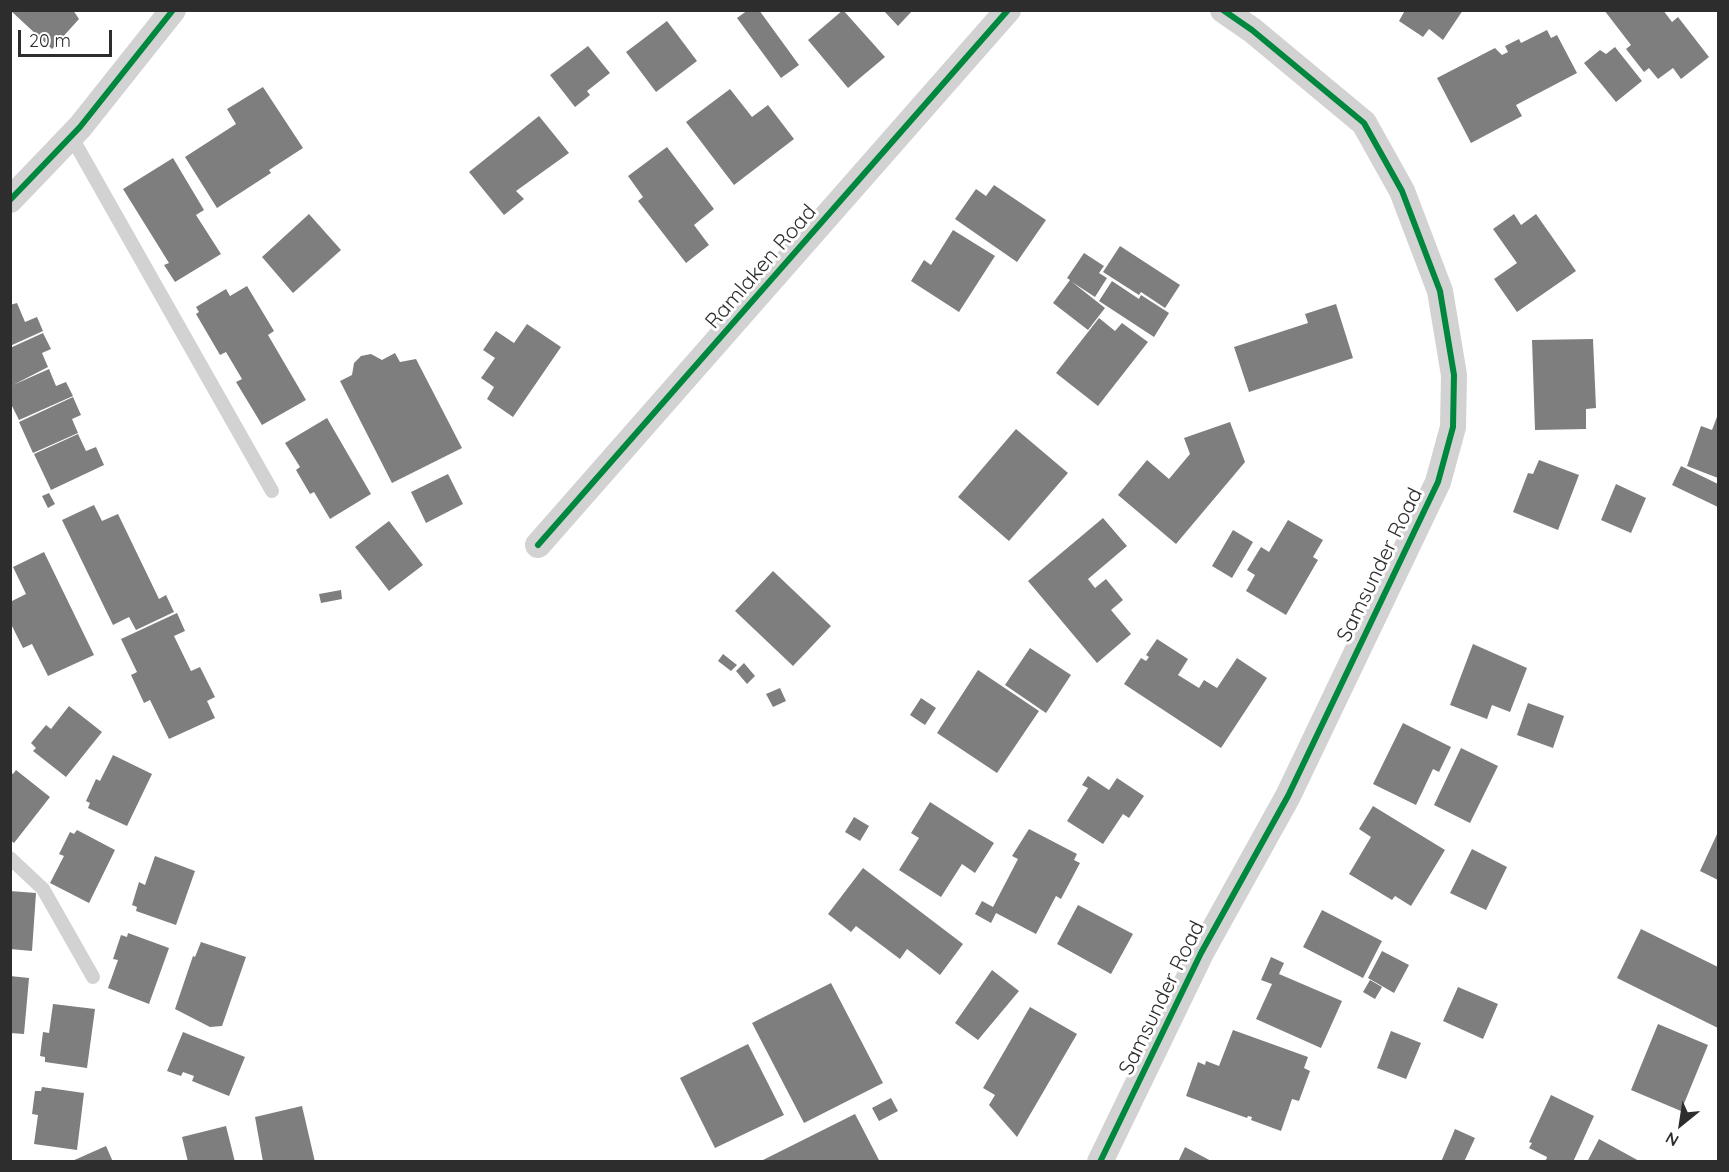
<!DOCTYPE html>
<html>
<head>
<meta charset="utf-8">
<style>
  body { margin:0 }
  #map { position:relative; width:1729px; height:1172px; overflow:hidden; background:#fff; font-family:Quicksand,sans-serif }
  canvas { display:block }
  .frame { position:absolute; inset:0; border:12px solid #2d2d2d; pointer-events:none }
  .north { position:absolute; left:1651px; top:1094px; width:60px; height:60px; -webkit-text-stroke:4px #fff; paint-order:stroke; rotate:210deg; font-size:16px; font-weight:700; line-height:24px; text-align:center; color:#2d2d2d }
  .north::after { content:''; display:block; margin:auto; width:21px; height:27px; background:#2d2d2d; clip-path:polygon(50% 0,100% 100%,50% 72%,0 100%) }
  .scale { position:absolute; left:18px; top:30px; width:94px; height:27px; box-sizing:border-box; border:3px solid #2d2d2d; border-top:0; padding-left:8px; font-size:18px; line-height:21px; white-space:nowrap; color:#2d2d2d; -webkit-text-stroke:4px #fff; paint-order:stroke }
</style>
</head>
<body>
<div id="map">
<canvas width="1729" height="1172"></canvas>
<div class="frame"></div>
<div class="north">N</div>
<div class="scale">20 m</div>
</div>
<script>
const ctx = document.querySelector('canvas').getContext('2d');
ctx.lineJoin = 'round';
function fill(path, color) { ctx.fillStyle = color; ctx.fill(path, 'evenodd'); }
function strokePath(path, color, width, dash) { ctx.strokeStyle = color; ctx.lineWidth = width; ctx.lineCap = dash ? 'butt' : 'round'; ctx.setLineDash(dash || []); ctx.stroke(path); }
function write(font, color, halo, rows, align = 'center') {
  ctx.font = font + ' Quicksand,sans-serif'; ctx.lineWidth = 6; ctx.setLineDash([]); ctx.textBaseline = 'middle'; ctx.strokeStyle = halo; ctx.fillStyle = color; for (const [text, x, y, turn = 0] of rows) {
    ctx.save(); ctx.translate(x, y); ctx.rotate((+turn || 0) * Math.PI / 180); ctx.textAlign = isNaN(turn) ? turn : align; if (halo) ctx.strokeText(text, 0, 0); ctx.fillText(text, 0, 0); ctx.restore();
  }
}
fill(new Path2D(`
  M10,10H73L79,19L52,49Z
  M748,10H759L799,65L781,78L737,18Z
  M843,10L885,57L848,88L808,40Z
  M883,10H913L898,26Z
  M1402,10H1463L1443,40L1429,29L1423,37L1399,21L1404,12Z
  M1604,10H1663L1672,22L1678,17L1709,57L1681,79L1673,68L1658,79L1649,68L1644,72L1626,49L1631,45Z
  M667,21L697,61L656,92L626,52Z
  M1547,30L1551,38L1557,35L1577,73L1516,105L1522,116L1471,143L1437,78L1495,48L1502,55L1508,52L1505,46L1519,39L1521,43Z
  M588,46L610,73L587,91L590,95L575,107L550,75Z
  M1615,47L1642,81L1616,102L1584,63L1600,50L1606,54Z
  M263,87L303,148L269,170L271,173L217,208L185,157L236,124L227,109Z
  M730,89L752,117L768,105L794,139L734,185L686,122Z
  M539,116L569,153L516,191L524,199L504,215L469,172Z
  M667,147L714,209L694,225L709,245L686,263L638,201L643,197L628,176Z
  M173,158L204,210L196,215L221,254L175,282L164,265L169,263L123,189Z
  M994,185L1046,220L1017,262L955,219L976,189L986,196Z
  M309,214L341,250L293,293L262,257Z
  M1514,214L1521,225L1536,214L1576,271L1517,312L1494,279L1517,263L1493,229Z
  M953,230L995,256L959,312L911,281L924,260L931,265Z
  M1120,246L1180,285L1165,308L1141,292L1139,295L1103,272Z
  M1084,253L1104,266L1099,273L1107,278L1095,297L1072,282L1105,308L1088,330L1053,303L1070,280L1067,278Z
  M1112,281L1139,299L1141,295L1169,313L1154,337L1099,301Z
  M247,286L274,331L268,335L306,400L262,425L236,382L242,379L226,352L220,355L196,314L199,312L196,307L226,289L230,296Z
  M17,303L25,322L37,317L43,331L10,346V305Z
  M1336,304L1353,358L1249,392L1234,347L1308,323L1305,314Z
  M1099,318L1115,331L1122,323L1148,342L1098,406L1056,373Z
  M527,324L561,347L513,417L487,399L494,387L481,378L495,358L483,350L496,331L514,343Z
  M43,333L51,349L42,353L48,367L13,385L49,369L56,386L66,382L73,396L19,420L10,402V348Z
  M1593,339L1596,408L1586,409V429L1535,430L1532,340Z
  M395,353L400,362L416,359L462,448L392,483L340,381L352,375L354,363L361,356L371,354L382,360Z
  M73,397L81,415L72,419L78,433L33,453L19,422Z
  M1718,414V478L1687,466L1701,426L1712,430Z
  M327,418L371,494L330,519L314,492L310,494L296,470L300,467L285,443Z
  M1230,422L1245,462L1176,544L1118,495L1147,460L1169,479L1190,454L1184,438Z
  M1016,429L1068,473L1009,541L958,497Z
  M78,434L86,451L96,447L104,465L51,490L34,454Z
  M1539,460L1579,475L1558,530L1513,512L1528,473L1533,474Z
  M1681,466L1718,484V507L1672,485Z
  M448,474L463,504L426,523L411,492Z
  M1616,484L1646,498L1631,533L1601,520Z
  M49,493L55,504L48,508L42,496Z
  M94,505L102,521L118,514L159,599L166,595L174,612L136,630L129,617L113,625L62,520Z
  M1103,518L1127,546L1088,579L1095,588L1106,579L1123,600L1111,610L1131,634L1097,663L1028,581Z
  M1288,520L1323,540L1313,557L1318,560L1286,615L1246,591L1255,575L1247,570L1261,547L1269,552Z
  M389,521L423,565L389,591L355,547Z
  M1233,530L1253,542L1232,578L1212,566Z
  M44,552L94,655L48,676L32,644L23,648L10,622V602L26,594L13,567Z
  M773,571L831,626L793,666L735,611Z
  M341,590L342,599L321,603L319,594Z
  M177,613L185,631L174,636L191,671L200,667L215,697L207,701L215,718L169,739L150,700L144,703L131,675L137,672L121,639Z
  M1157,639L1188,659L1178,675L1199,688L1204,680L1217,688L1237,658L1267,678L1221,748L1124,684L1141,658L1146,661L1149,657L1146,655Z
  M1473,644L1527,668L1510,712L1492,705L1487,719L1450,705Z
  M1030,648L1071,675L1046,713L1005,685Z
  M723,654L737,665L731,671L718,661Z
  M744,663L755,676L747,684L736,671Z
  M978,670L1039,711L997,773L937,733Z
  M780,688L786,701L773,707L766,694Z
  M921,698L936,708L925,725L910,715Z
  M1528,703L1564,716L1553,748L1517,735Z
  M69,706L102,732L66,777L33,751L36,748L31,743L46,725L51,729Z
  M1403,723L1451,747L1439,772L1433,769L1416,805L1373,784Z
  M1461,748L1498,766L1470,823L1434,805Z
  M113,755L152,774L127,826L88,808L90,803L86,801L96,779L100,781Z
  M16,770L50,797L14,843L10,840V772L13,774Z
  M1088,776L1109,790L1117,778L1144,796L1129,818L1123,814L1103,844L1067,821L1088,788L1082,785Z
  M930,802L994,843L975,873L962,864L941,897L899,870L919,838L911,833Z
  M1373,806L1445,850L1411,906L1395,896L1392,900L1349,874L1371,837L1359,829Z
  M854,817L869,826L860,841L845,832Z
  M1029,829L1077,854L1074,860L1080,863L1061,899L1056,896L1036,934L996,913L991,923L975,914L982,901L993,907L1018,859L1012,856Z
  M77,830L115,850L89,903L50,883L64,856L59,854L70,832L74,834Z
  M1718,832V880L1700,871Z
  M1472,849L1507,867L1486,910L1450,893Z
  M155,856L195,871L176,925L136,911L137,907L132,905L139,882L145,885Z
  M863,868L963,944L940,975L907,949L900,959L856,926L851,932L828,914Z
  M10,891L36,893L32,951L10,949Z
  M1078,905L1133,934L1111,974L1057,944Z
  M1322,910L1382,941L1363,978L1303,947Z
  M1641,929L1718,967V1028L1617,978Z
  M128,933L169,948L149,1004L108,988L118,960L113,959L121,935L127,937Z
  M201,942L246,957L222,1026L210,1027L175,1009L193,956L195,957Z
  M1382,951L1409,965L1394,993L1368,978Z
  M1271,957L1284,963L1279,974L1342,1001L1321,1048L1256,1019L1272,984L1261,980Z
  M992,970L1019,991L978,1040L955,1023Z
  M10,976L29,978L24,1034L10,1033Z
  M1370,980L1382,987L1375,999L1363,992Z
  M831,983L883,1083L804,1123L752,1023Z
  M1458,987L1498,1004L1483,1039L1443,1021Z
  M53,1004L95,1009L87,1068L45,1062V1057L40,1056L43,1032L49,1033Z
  M1030,1007L1077,1034L1017,1137L989,1105L995,1095L983,1088Z
  M1658,1024L1708,1045L1681,1111L1631,1090Z
  M1233,1030L1308,1057L1304,1068L1310,1071L1299,1101L1292,1099L1281,1131L1251,1120L1252,1117L1248,1116L1247,1118L1186,1096L1198,1062L1205,1065L1206,1061L1219,1066Z
  M1391,1031L1421,1043L1406,1079L1377,1068Z
  M183,1032L245,1057L229,1096L192,1081L194,1076L183,1072L181,1076L167,1071Z
  M748,1044L784,1115L715,1148L680,1078Z
  M42,1087L84,1093L77,1150L34,1144L38,1115L32,1114L35,1091H41Z
  M1551,1095L1594,1116L1573,1162H1549L1546,1160L1547,1157L1529,1148L1532,1143L1529,1142Z
  M891,1098L898,1111L879,1121L872,1108Z
  M302,1106L315,1162H263L255,1117Z
  M855,1114L880,1162H759Z
  M226,1126L235,1162H188L182,1137Z
  M1455,1129L1475,1138L1464,1162H1441Z
  M1599,1139L1641,1162H1587Z
  M106,1146L113,1162H70Z
  M1185,1147L1213,1162H1178Z`), '#7e7e7e');
strokePath(new Path2D(`
  M71,136L272,491
  M10,858L43,889L93,977`), '#d2d2d2', 14);
strokePath(new Path2D(`
  M10,200L80,127L173,10
  M538,545L1008,10
  M1100,1162L1201,953L1288,796L1438,482L1453,427L1454,375L1440,291L1402,191L1364,123L1252,30L1223,10`), '#d2d2d2', 26);
strokePath(new Path2D(`
  M10,200L80,127L173,10
  M538,545L1008,10
  M1100,1162L1201,953L1288,796L1438,482L1453,427L1454,375L1440,291L1402,191L1364,123L1252,30L1223,10`), '#00873e', 6);
write('21px', '#2d2d2d', '#fff', [
  ["Ramlaken Road",761,267,-49],
  ["Samsunder Road",1380,565,-64],
  ["Samsunder Road",1162,998,-64]
]);
</script>
</body>
</html>
